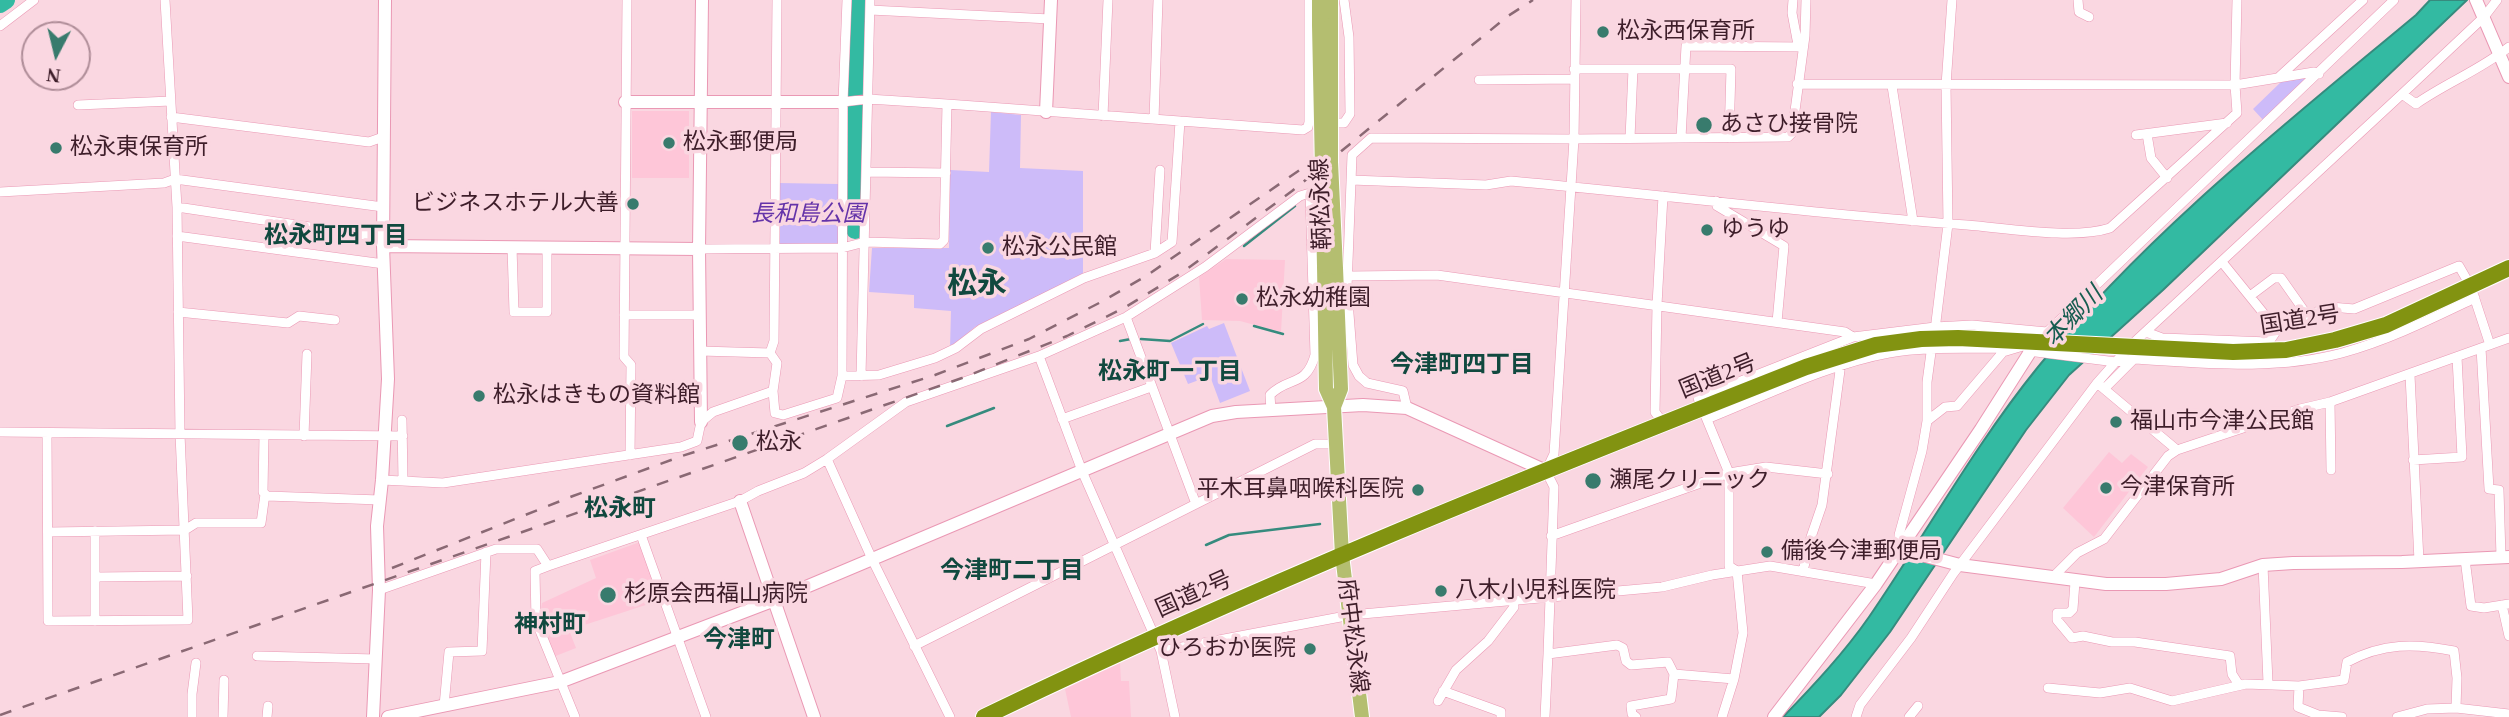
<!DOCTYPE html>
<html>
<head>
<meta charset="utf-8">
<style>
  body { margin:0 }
  #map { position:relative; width:2509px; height:717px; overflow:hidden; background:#fad7e1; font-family:"Times New Roman",serif }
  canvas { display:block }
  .north { position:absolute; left:21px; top:21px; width:70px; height:70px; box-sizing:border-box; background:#fad7e1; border:2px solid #af8d98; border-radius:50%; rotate:187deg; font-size:19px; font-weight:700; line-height:28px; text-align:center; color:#3e1e2a }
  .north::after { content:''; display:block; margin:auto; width:24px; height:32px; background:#387b6d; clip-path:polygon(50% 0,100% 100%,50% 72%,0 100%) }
</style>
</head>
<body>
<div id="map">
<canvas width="2509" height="717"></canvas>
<div class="north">N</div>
</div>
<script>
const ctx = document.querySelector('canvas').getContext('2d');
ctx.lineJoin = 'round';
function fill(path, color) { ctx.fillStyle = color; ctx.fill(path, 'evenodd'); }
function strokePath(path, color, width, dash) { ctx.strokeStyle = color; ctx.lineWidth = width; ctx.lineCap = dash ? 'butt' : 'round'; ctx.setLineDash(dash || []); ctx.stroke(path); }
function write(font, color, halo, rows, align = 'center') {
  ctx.font = font + ' "Times New Roman","Noto Sans JP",serif'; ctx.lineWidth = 7; ctx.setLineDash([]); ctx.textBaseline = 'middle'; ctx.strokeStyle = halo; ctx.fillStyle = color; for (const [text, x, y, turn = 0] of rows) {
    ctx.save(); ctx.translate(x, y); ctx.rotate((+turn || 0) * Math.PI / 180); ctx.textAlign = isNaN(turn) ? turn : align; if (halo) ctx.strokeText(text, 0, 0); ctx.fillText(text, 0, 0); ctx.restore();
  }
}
fill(new Path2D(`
  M632,111H689V178H632Z
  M1226,259L1285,260L1281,332L1240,321L1202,320L1199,277Z
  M2109,452L2122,463L2131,454L2148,467L2094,537L2063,508Z
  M640,542L661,600L569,630L576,648L553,657L539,620L542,603L596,578L590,560Z
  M1120,663L1121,681H1129L1131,717H1071L1065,689Z`), '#fec6d8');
fill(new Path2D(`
  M2310,77L2264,121L2253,109L2282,81Z
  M991,112L1021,115L1020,168L1083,171V274L975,327L950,348L951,311L914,308V295L869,292L872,248H949L950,170L989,172Z
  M778,183L838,184V245L778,247Z
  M1224,323L1250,391L1220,403L1210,376L1188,384L1171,343L1207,326L1209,329Z`), '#cdbbf9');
const water = new Path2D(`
  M2430,0H2467L2163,290L2069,375L2026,430L1890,632L1841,695L1819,717H1783C1813,686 1844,653 1869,617C1926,534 1974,446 2038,367C2147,233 2284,125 2416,15Z`);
fill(water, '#33baa2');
strokePath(water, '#368b7e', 2);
strokePath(new Path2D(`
  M1244,246L1295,206
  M1254,326L1283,334
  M1141,339L1170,341L1203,324
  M1120,341L1131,339
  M947,426L994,408
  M1206,545L1229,535L1320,524`), '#368b7e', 2.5);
strokePath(new Path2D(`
  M0,4L6,0
  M855,230L858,0`), '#33baa2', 18);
const street = new Path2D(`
  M627,0L624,357L631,365L630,455
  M1576,0L1574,139L1788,137L1792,133L1805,36L1806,0
  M1793,0L1792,13L1798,45
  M2078,0L2079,12L2089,17
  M870,10L1050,19
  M0,26L34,0
  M1574,69H1731L1729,138
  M2279,77L2363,0
  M1479,80L1574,79
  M1797,84L2235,85L2314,72L2319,74
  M1892,86L1913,221
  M2402,94L2416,104C2446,83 2480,70 2509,47
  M843,102L868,99L947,104L1303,130L1308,127L1309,122V0
  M78,105L171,101
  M1103,116L1108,0
  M171,117L369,142L383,137
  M1154,119L1158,0
  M1328,123H1344L1350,114L1349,37L1344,0
  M2147,134L2151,158L2167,178
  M2136,135L2227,123
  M1630,138L1633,69
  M1681,138L1686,46L1803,47
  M867,172L946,173
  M1351,180L1486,185L1511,181C1663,195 1815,214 1967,225C2006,228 2074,240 2110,228L2237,113L2235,85L2237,0
  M0,192L164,183L175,179L383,207
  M1663,196L1657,305L1655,412L1663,423
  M1716,201L1717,206L1784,246L1777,322
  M177,207L383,238
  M177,236L384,264
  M512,247L514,312H547V248
  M699,249L842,248L865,242L940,244L944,240L947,104
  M1155,253L1160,170
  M2222,262L2277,330
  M1349,276L1437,275L1845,332L1853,337
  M2250,296L2274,278H2281L2307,315
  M178,312L288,323L299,316L335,320
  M624,315H700
  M1126,317L1196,504
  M1935,330L1948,224L1946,85L1952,0
  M2146,332L2162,338L2269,342L2277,330L2307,315L2331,307L2354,309L2459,266L2471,287L2490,345
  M2044,335L2394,0
  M2481,348L2489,489L2499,490L2501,557
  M2028,351L2116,362L2134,359
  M770,353L774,341L777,0
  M1039,356L1126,317L1205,267L1300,196L1310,193L1315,355C1306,388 1288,376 1270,395L1271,410
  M2410,375L2419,561
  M842,376L879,375L935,358L956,348L981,329L1084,278L1155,253L1172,242L1180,121
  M861,376L870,0
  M2097,383L2177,450L2300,409L2330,402L2509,338
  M2104,389L2134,359C2203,363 2274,371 2342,353C2389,340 2431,319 2475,298
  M773,391L775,413L783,415L837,398L842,376L843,102L847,0
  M2330,402L2331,470
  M1407,408L1403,391L1367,383L1359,376L1353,365L1347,288L1352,155L1371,138L1574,139L1554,454L1546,471L1554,487L1548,654
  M1062,419L1151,387
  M1707,419C1765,396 1828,364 1889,353C1927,346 1969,349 2007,348
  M402,420L403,481
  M1927,421L1945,407L1957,406L2003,352L2023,346
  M0,432L403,436
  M47,433L48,621L188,620L180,434L177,207L165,0
  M264,435L263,492L267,496L380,500
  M304,436L307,354
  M827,459L872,559L950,717
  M2413,460L2462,457L2457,357
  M382,480L443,483L681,447L697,441L701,422L713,412L773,391L777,363L770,353L700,351
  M49,532L185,530L196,523H261L265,494
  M641,535L706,717
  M1551,536L1729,473L1766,467L1828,474
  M1899,549V535L1922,451L1927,421V382L1932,345
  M2465,559L2471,606L2484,608L2509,604
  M2263,565L2268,683
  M548,566L535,571L536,621L575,717
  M1803,571L1811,537L1822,505L1841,363
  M97,577L187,576
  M2054,578L2055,575L2077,553L2104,539L2168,456L2177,450
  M2075,582L2073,609L2069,613H2057V620L2072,638L2083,636L2112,642H2135L2230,656L2232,674L2239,685
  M379,590L496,549H537L548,566L740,501L758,491L804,473L827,459L906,402L1039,356L1082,471L1161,651L1175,717
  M2502,605L2509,636
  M95,621V531
  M914,646L1315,444H1336
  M1161,651L1351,615L1662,587L1712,575L1770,566L1876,584
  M257,656L376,659
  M2299,686L2344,680L2347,662C2383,643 2414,643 2454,651L2457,678L2456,708
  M2048,688L2100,693L2130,688L2172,701L2246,684L2299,686L2298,707L2318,715L2342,717
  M1443,691L1501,712V717
  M1438,701L1456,670L1488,641L1514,607L1513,600
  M444,706L449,652L482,651L486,552
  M192,717V694L196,663
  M223,717L224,680
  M267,717L268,706
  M1545,717L1548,654L1617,645L1623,648L1626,661L1631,665L1668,662L1674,674
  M1636,717L1632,714L1631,706L1671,699L1674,674L1734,679
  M1722,717L1734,679L1743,633L1737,571L1729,566V473L1698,398L1853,337L1935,327L1972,325L2047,332
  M1856,717L1860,705L1911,638L1953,574L2097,383L2128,348L2402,94L2484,17L2497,0
  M1909,717L1918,706
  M2397,717L2427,709L2456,708L2509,714`);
const secondary = new Path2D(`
  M2476,0L2509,77
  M625,102H843
  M1046,112L1051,0
  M383,246L699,249
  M701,422L699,249L702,0
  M740,501L814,717
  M1899,549L1960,565L2106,584H2166L2221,579L2263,565L2293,563L2402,562L2509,557
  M373,717L379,590L377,526L382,480L388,379L383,246L385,0
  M388,717L560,682L775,600L1212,416L1236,412L1363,405L1407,408L1546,471
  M1774,717L1876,584L1981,429L2037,341`);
const primary = new Path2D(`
  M1319,0V25
  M1331,25V0
  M1324,266L1326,389L1334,407L1342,555L1362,717
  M1334,407L1341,389L1336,268`);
const highway = new Path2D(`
  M984,717C1252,587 1529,476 1806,367L1876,345L1921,339L1958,338L2233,352L2286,350L2335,340L2386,325L2509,268`);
strokePath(street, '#ea98b4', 10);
strokePath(secondary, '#ea98b4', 14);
strokePath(primary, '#fff', 16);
strokePath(highway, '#fff', 18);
strokePath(street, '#fff', 9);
strokePath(secondary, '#fff', 12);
strokePath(primary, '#b4be70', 14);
strokePath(highway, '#829311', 16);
strokePath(new Path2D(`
  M392,568L573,496L682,456L935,375L1029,339L1103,301L1146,276L1320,156
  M0,715L962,378L1067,336L1124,308L1183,272L1292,191L1508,16L1533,0`), '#8a6974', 2.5, [12, 12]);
const primaryBridge = new Path2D(`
  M1319,25L1324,266
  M1331,25V162L1336,268`);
strokePath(primaryBridge, '#fff', 16, []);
strokePath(primaryBridge, '#b4be70', 14);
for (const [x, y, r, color] of [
  [1603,32,7,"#387b6d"],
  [1704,125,9,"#387b6d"],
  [669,143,7,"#387b6d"],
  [56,148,7,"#387b6d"],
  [633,204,7,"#387b6d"],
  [1707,230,7,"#387b6d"],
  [988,248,7,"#387b6d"],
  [1242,299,7,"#387b6d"],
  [479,396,7,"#387b6d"],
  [2116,422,7,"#387b6d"],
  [740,443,9,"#387b6d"],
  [1593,481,9,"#387b6d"],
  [2106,488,7,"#387b6d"],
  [1418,490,7,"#387b6d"],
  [1767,552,7,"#387b6d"],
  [1441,591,7,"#387b6d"],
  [608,595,9,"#387b6d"],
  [1310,649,7,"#387b6d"]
]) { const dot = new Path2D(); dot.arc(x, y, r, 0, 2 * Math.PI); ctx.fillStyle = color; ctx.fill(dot); strokePath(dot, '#fad7e1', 2.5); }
write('23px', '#3e1e2a', '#fad7e1', [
  ["松永西保育所",1617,32],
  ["あさひ接骨院",1720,125],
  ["松永郵便局",683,143],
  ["松永東保育所",70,148],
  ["ビジネスホテル大善",619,204,"right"],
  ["ゆうゆ",1721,230],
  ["松永公民館",1002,248],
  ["松永幼稚園",1256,299],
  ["松永はきもの資料館",493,396],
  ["福山市今津公民館",2130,422],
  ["松永",756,443],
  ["瀬尾クリニック",1609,481],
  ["今津保育所",2120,488],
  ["平木耳鼻咽喉科医院",1404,490,"right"],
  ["備後今津郵便局",1781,552],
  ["八木小児科医院",1455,591],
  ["杉原会西福山病院",624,595],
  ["ひろおか医院",1296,649,"right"]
], 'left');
write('23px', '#3e1e2a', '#fad7e1', [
  ["鞆松永線",1322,204,-92],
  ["国道2号",2300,321,-9],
  ["国道2号",1718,377,-22],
  ["国道2号",1194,595,-24],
  ["府中松永線",1352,636,83]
]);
write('italic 23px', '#6433a9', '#fad7e1', [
  ["長和島公園",808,215]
]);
write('bold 24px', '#11493f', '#fad7e1', [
  ["松永町四丁目",336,237],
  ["今津町四丁目",1462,366],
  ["松永町一丁目",1170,373],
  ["松永町",620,510],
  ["今津町二丁目",1012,572],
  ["神村町",550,626],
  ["今津町",739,641]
]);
write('italic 24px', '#165d50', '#fad7e1', [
  ["本郷川",2074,317,-46]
]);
write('bold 30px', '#11493f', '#fad7e1', [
  ["松永",977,285]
]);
</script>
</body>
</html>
